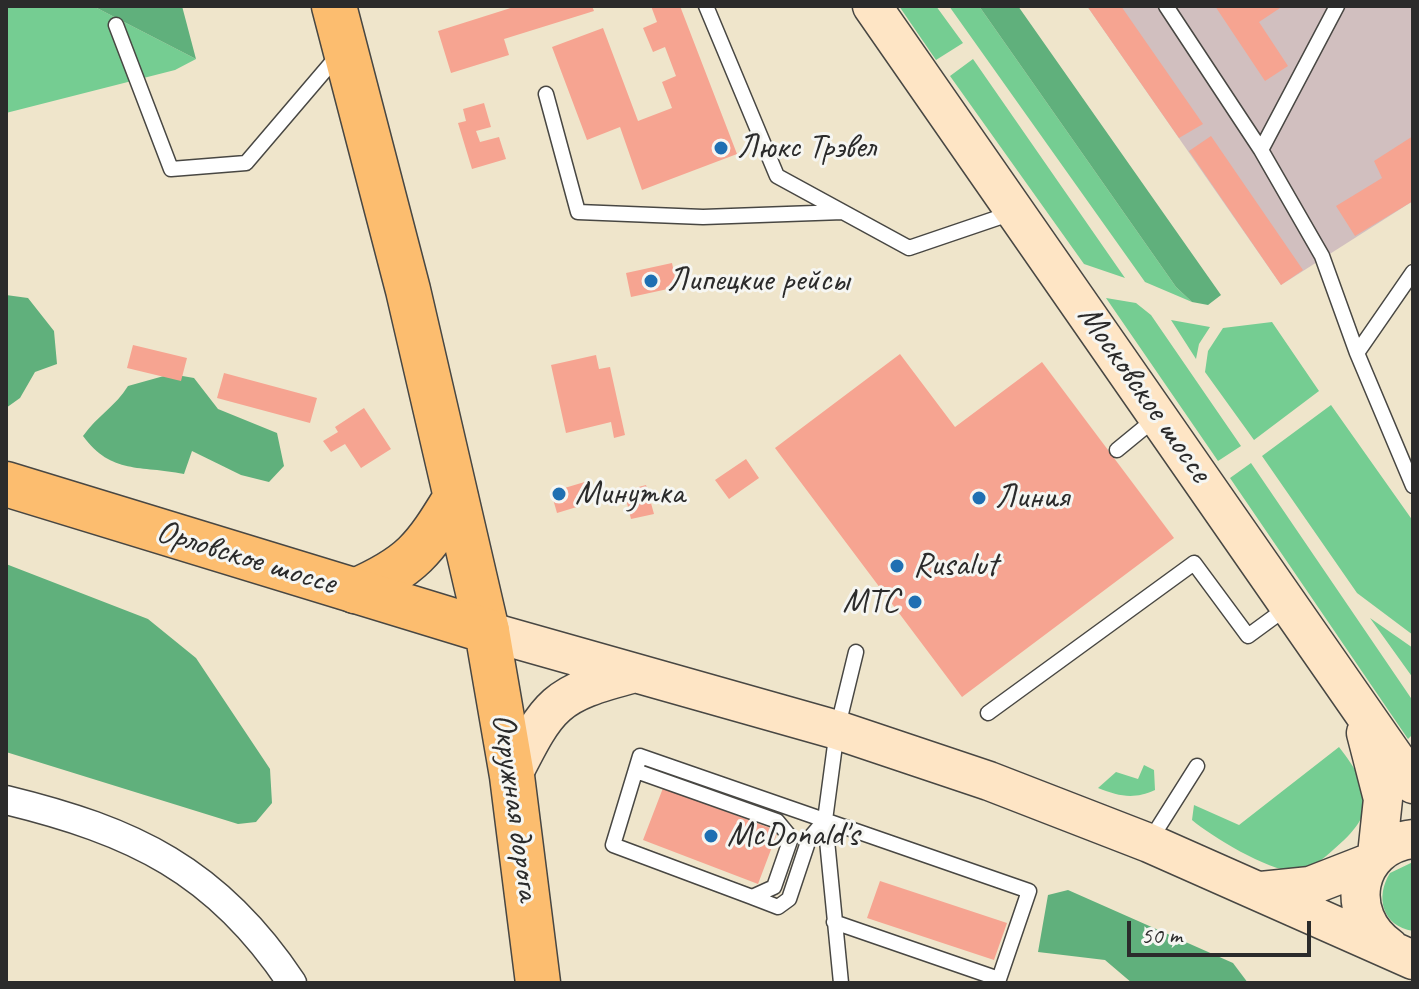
<!DOCTYPE html>
<html>
<head>
<meta charset="utf-8">
<style>
  body { margin:0 }
  #map { position:relative; width:1419px; height:989px; overflow:hidden; background:#efe5cb; font-family:Caveat,sans-serif }
  canvas { display:block }
  .frame { position:absolute; inset:0; border:8px solid #2b2b2b; pointer-events:none }
  .scale { position:absolute; left:1127px; top:921px; width:184px; height:36px; box-sizing:border-box; border:4px solid #2b2b2b; border-top:0; padding-left:10px; font-size:24px; line-height:28px; white-space:nowrap; color:#2b2b2b; -webkit-text-stroke:6px #f6f6f2; paint-order:stroke }
</style>
</head>
<body>
<div id="map">
<canvas width="1419" height="989"></canvas>
<div class="frame"></div>
<div class="scale">50 m</div>
</div>
<script>
const ctx = document.querySelector('canvas').getContext('2d');
ctx.lineJoin = 'round';
function fill(path, color) { ctx.fillStyle = color; ctx.fill(path, 'evenodd'); }
function strokePath(path, color, width, dash) { ctx.strokeStyle = color; ctx.lineWidth = width; ctx.lineCap = dash ? 'butt' : 'round'; ctx.setLineDash(dash || []); ctx.stroke(path); }
function write(font, color, halo, rows, align = 'center') {
  ctx.font = font + ' Caveat,sans-serif'; ctx.lineWidth = 6; ctx.setLineDash([]); ctx.textBaseline = 'middle'; ctx.strokeStyle = halo; ctx.fillStyle = color; for (const [text, x, y, turn = 0] of rows) {
    ctx.save(); ctx.translate(x, y); ctx.rotate((+turn || 0) * Math.PI / 180); ctx.textAlign = isNaN(turn) ? turn : align; if (halo) ctx.strokeText(text, 0, 0); ctx.fillText(text, 0, 0); ctx.restore();
  }
}
fill(new Path2D(`
  M1087,6H1413V201L1281,285Z`), '#d1bfbf');
fill(new Path2D(`
  M6,6H93L196,59L175,70L6,113Z
  M899,6H936L963,43L936,60Z
  M949,6H979L1176,287L1192,302L1145,282Z
  M973,59L1125,278L1084,264L950,76Z
  M1106,298L1136,303L1151,315L1241,446L1218,461Z
  M1171,320L1210,327L1199,344L1196,359Z
  M1272,322L1319,391L1254,440L1205,372L1208,351L1223,328Z
  M1331,405L1413,521V635L1357,593L1262,456Z
  M1251,463L1413,701V734L1408,739L1230,478Z
  M1370,618L1413,648V678Z
  M1339,747C1372,790 1379,812 1333,850C1323,859 1310,870 1296,871C1271,873 1211,836 1192,820L1194,805L1239,825Z
  M1144,765L1154,770L1155,790C1133,800 1119,796 1098,788L1116,772L1138,779Z
  M1413,862V931C1382,926 1375,897 1390,873Z`), '#75cd92');
fill(new Path2D(`
  M93,6H182L196,59Z
  M979,6H1018L1221,295L1208,305L1192,302L1176,287Z
  M6,295L28,298L54,331L57,364L35,372L20,398L6,408Z
  M171,374L194,378L218,409L277,433L284,466L269,482L241,475L192,451L184,474C140,465 112,475 83,436C97,416 116,406 128,386Z
  M6,564L148,619L196,658L270,769L272,803L256,822L238,824L6,752Z
  M1068,890L1233,963L1248,983H1132L1105,960L1038,952L1048,895Z`), '#60b07c');
fill(new Path2D(`
  M517,6H592L594,11L504,39L509,55L451,73L438,31Z
  M651,6H680L737,154L642,190L620,127L587,140L552,47L603,28L638,121L672,108L662,82L676,76L665,47L653,52L643,28L657,22Z
  M1087,6H1121L1203,124L1179,138Z
  M1215,6H1283L1259,22L1288,66L1265,81Z
  M484,103L491,127L476,131L480,142L499,137L506,159L472,169L458,123L466,121L463,109Z
  M1211,136L1303,270L1281,285L1189,151Z
  M1413,136V201L1355,236L1336,206L1382,178L1374,161Z
  M672,263L677,287L631,297L626,273Z
  M133,345L187,358L181,381L127,368Z
  M900,354L955,427L1042,362L1174,538L962,697L775,448Z
  M596,355L599,369L610,367L625,435L614,438L611,422L566,433L551,365Z
  M224,373L317,398L310,423L217,398Z
  M364,408L391,449L361,468L345,444L331,452L323,441L338,432L335,427Z
  M746,459L759,478L729,499L715,480Z
  M588,481L591,493L578,497L580,506L557,513L551,492Z
  M646,485L654,514L631,519L624,491Z
  M663,788L778,831L758,884L643,840Z
  M880,881L1007,923L994,960L867,918Z`), '#f6a491');
const lane = new Path2D(`
  M706,6L777,176L909,248L1012,213
  M1166,6L1261,150L1322,256L1357,353L1413,486
  M116,25L171,169L246,163L339,54
  M546,94L578,212L703,217L843,212
  M1261,150L1337,6
  M1357,353L1413,272
  M1117,450L1156,418
  M988,713L1194,563L1248,636L1289,606
  M636,771L777,821L791,838L774,887L752,897L613,845L640,756L1029,891L999,979L834,922
  M1149,842L1197,766
  M752,897L778,907L789,899L809,839L825,820
  M841,983L825,820L837,730L856,652`);
const street = new Path2D(`
  M6,800C133,831 217,870 292,983`);
const secondary = new Path2D(`
  M872,6L1413,784
  M487,631L837,730L989,781L1149,843L1413,960
  M1366,733L1383,799L1377,855
  M512,776C549,703 554,694 635,673
  M1261,891L1310,886L1369,863
  M1389,947C1343,915 1354,846 1413,839`);
const primary = new Path2D(`
  M334,6L408,290L487,631
  M355,591C412,566 424,550 456,497`);
const highway = new Path2D(`
  M6,484L487,631L512,776L538,983`);
strokePath(lane, '#484743', 17);
strokePath(street, '#484743', 31);
strokePath(secondary, '#484743', 41);
strokePath(primary, '#484743', 47);
strokePath(highway, '#484743', 47);
strokePath(lane, '#fff', 14);
strokePath(street, '#fff', 28);
strokePath(secondary, '#fee5c5', 38);
strokePath(primary, '#fcbd6f', 44);
strokePath(highway, '#fcbd6f', 44);
for (const [x, y, r, color] of [
  [721,148,8,"#1f6fb2"],
  [651,281,8,"#1f6fb2"],
  [559,494,8,"#1f6fb2"],
  [979,498,8,"#1f6fb2"],
  [897,566,8,"#1f6fb2"],
  [915,602,8,"#1f6fb2"],
  [711,836,8,"#1f6fb2"]
]) { const dot = new Path2D(); dot.arc(x, y, r, 0, 2 * Math.PI); ctx.fillStyle = color; ctx.fill(dot); strokePath(dot, '#f6f6f2', 3); }
write('34px', '#2b2b2b', '#f6f6f2', [
  ["Люкс Трэвел",737,148],
  ["Липецкие рейсы",667,281],
  ["Минутка",575,494],
  ["Линия",995,498],
  ["Rusalut",913,566],
  ["МТС",899,602,"right"],
  ["McDonald's",727,836]
], 'left');
write('34px', '#2b2b2b', '#f6f6f2', [
  ["Московское шоссе",1144,394,55],
  ["Орловское шоссе",246,558,17],
  ["Окружная дорога",515,807,82]
]);
</script>
</body>
</html>
